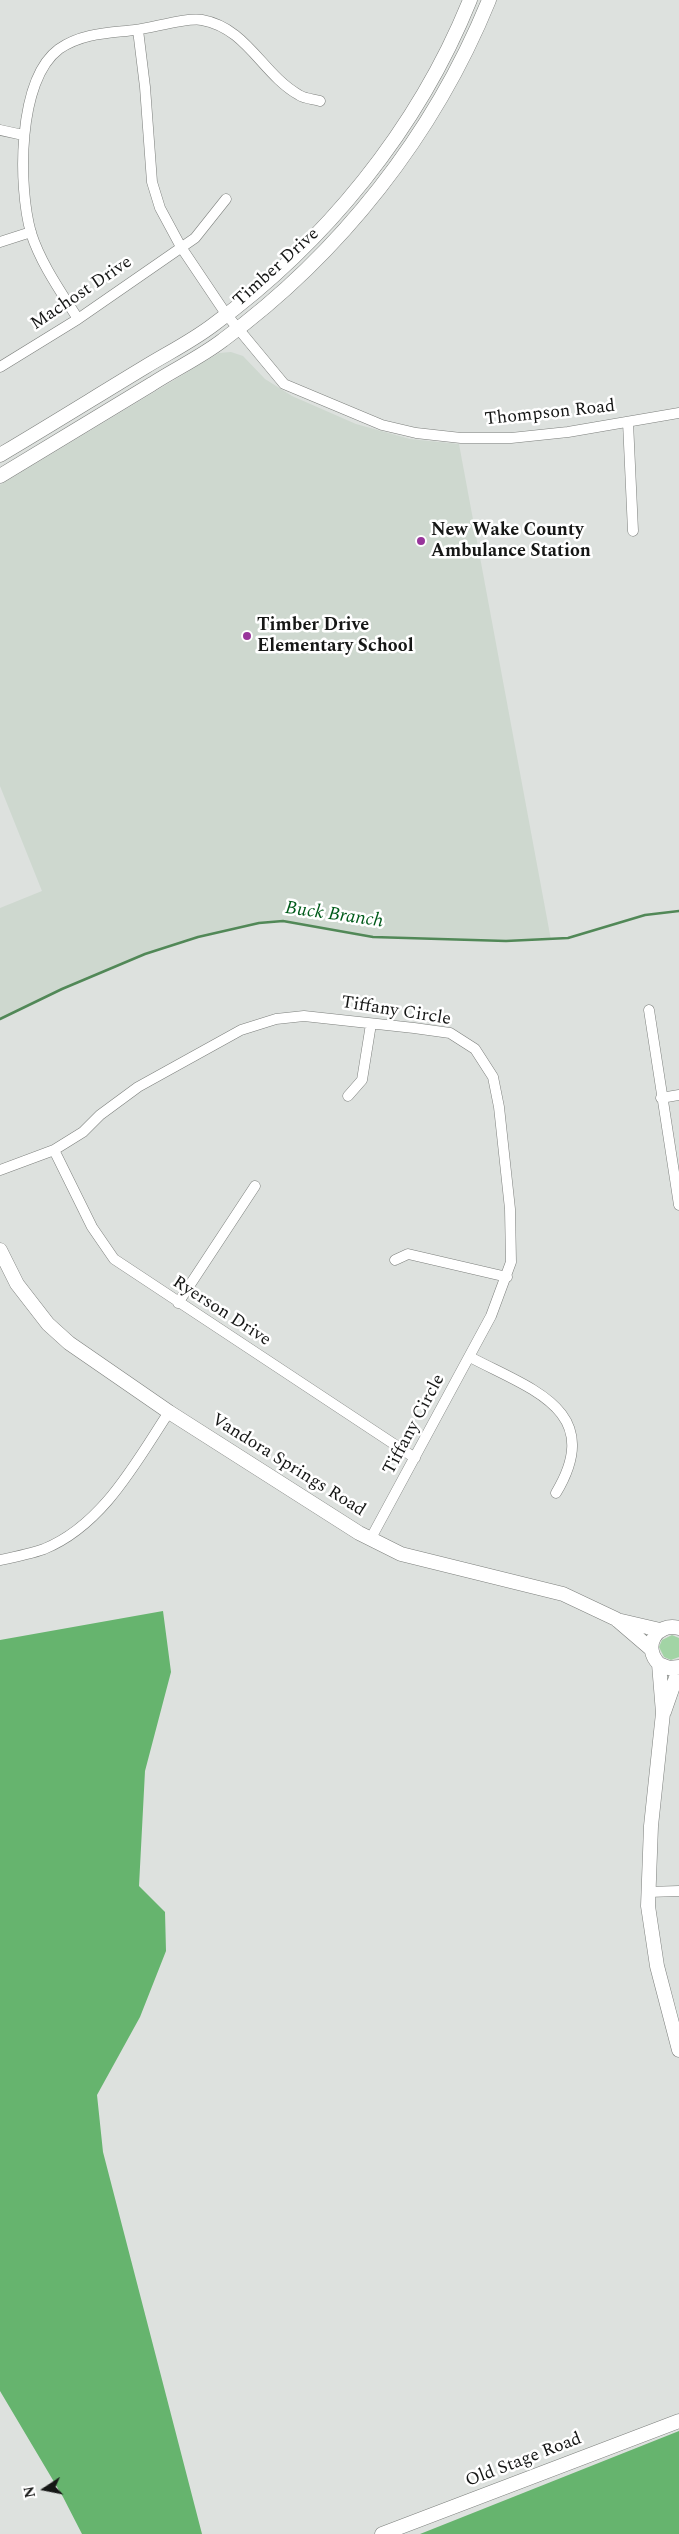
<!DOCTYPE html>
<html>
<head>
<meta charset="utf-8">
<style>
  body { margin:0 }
  #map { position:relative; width:679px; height:2534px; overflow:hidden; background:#dde1de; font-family:Spectral,serif }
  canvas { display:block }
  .north { position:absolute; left:20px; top:2464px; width:50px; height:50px; -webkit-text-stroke:4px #fff; paint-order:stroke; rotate:259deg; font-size:14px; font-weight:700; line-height:20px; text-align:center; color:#151615 }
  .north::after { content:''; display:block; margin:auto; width:18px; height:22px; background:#151615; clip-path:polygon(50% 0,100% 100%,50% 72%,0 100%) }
</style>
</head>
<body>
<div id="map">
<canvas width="679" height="2534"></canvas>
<div class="north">N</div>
</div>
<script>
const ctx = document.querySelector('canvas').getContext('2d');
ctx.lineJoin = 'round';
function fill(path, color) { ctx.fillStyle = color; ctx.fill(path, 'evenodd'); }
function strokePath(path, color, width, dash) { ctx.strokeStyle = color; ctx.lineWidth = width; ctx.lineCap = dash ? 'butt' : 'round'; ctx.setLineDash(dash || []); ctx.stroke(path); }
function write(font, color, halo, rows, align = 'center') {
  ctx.font = font + ' Spectral,serif'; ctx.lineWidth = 5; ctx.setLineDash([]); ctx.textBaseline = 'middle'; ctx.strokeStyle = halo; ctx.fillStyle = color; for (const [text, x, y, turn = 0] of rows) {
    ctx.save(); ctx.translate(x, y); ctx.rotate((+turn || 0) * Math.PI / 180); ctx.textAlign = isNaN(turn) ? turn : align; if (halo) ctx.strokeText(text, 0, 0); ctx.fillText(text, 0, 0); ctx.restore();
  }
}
fill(new Path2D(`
  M231,352L243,356L265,379L292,396L356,424L410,439L459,444L551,940L506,941L373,937L283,921L259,923L198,937L145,954L62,989L0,1019V908L42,891L0,786V485L219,353Z`), '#ced8cf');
fill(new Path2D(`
  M672,1635L679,1638V1657L671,1660L664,1657L659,1647L662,1640Z`), '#a2d4a5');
fill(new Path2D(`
  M163,1611L171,1672L145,1771L139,1886L165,1912L166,1951L140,2017L97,2095L103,2152L202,2534H82L63,2497L0,2391V1640Z
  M679,2431V2534H420Z`), '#66b46e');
strokePath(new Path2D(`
  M0,1019L62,989L145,954L198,937L259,923L283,921L373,937L506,941L568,938L645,915L679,911`), '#518857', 2.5);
const street = new Path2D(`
  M138,30L145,87L152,182L160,208L181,247L226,314L284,384L382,425L416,433L461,438H511L568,432L679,413
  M0,130L23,135
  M0,242L31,232
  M78,319C61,292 41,264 31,233C18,187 17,80 59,49C82,33 109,33 135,30C153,28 187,17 202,20C247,28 262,74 299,95C305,99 314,99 320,101
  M0,367L78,319L195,238L226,199
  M628,422L633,531
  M649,1010L679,1205
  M348,1096L362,1080L371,1024
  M661,1098L679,1095
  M54,1150L92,1227L114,1259L415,1458
  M0,1170L54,1150L83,1132L100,1115L138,1087L241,1030L276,1019L304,1016L414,1028L450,1033L475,1049L493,1077L499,1107L510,1209L511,1262L491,1316L371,1538
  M395,1260L408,1254L507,1277
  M178,1303L255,1186
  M470,1357C530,1389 606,1410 556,1493
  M0,1560C15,1557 30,1554 44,1549C103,1525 136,1462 169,1412
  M648,1892L679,1891`);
const secondary = new Path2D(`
  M0,455C49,426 97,396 145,367C168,353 192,341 213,325C325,243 418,129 470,0
  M0,476C51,445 101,415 152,384C175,369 201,357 223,340C340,254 434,135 489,0
  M0,1250L17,1284L48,1324L69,1343L169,1412L359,1533L401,1554L563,1594L616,1619L651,1649
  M617,1620L660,1630
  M679,1628C656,1622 642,1647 659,1664L669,1668L679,1667
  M659,1664L663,1713L651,1826L648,1906L657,1966L679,2050
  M664,1712L679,1669
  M382,2534L679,2421`);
strokePath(street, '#7c7f7c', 11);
strokePath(secondary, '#7c7f7c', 15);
strokePath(street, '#fff', 10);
strokePath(secondary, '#fff', 14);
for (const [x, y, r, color] of [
  [421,541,5,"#98359b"],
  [247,636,5,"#98359b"]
]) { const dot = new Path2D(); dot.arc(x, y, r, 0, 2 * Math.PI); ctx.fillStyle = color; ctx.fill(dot); strokePath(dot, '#fff', 2); }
write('18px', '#151615', '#fff', [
  ["Timber Drive",277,268,-42],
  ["Machost Drive",82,294,-34],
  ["Thompson Road",550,414,-6],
  ["Tiffany Circle",396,1012,9],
  ["Ryerson Drive",221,1312,33],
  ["Tiffany Circle",415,1425,-62],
  ["Vandora Springs Road",288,1466,32],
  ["Old Stage Road",524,2461,-21]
]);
write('bold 18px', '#151615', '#fff', [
  ["New Wake County",431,531],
  ["Ambulance Station",431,552],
  ["Timber Drive",257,626],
  ["Elementary School",257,647]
], 'left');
write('italic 19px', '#005b1a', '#fff', [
  ["Buck Branch",334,916,8]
]);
</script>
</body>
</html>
